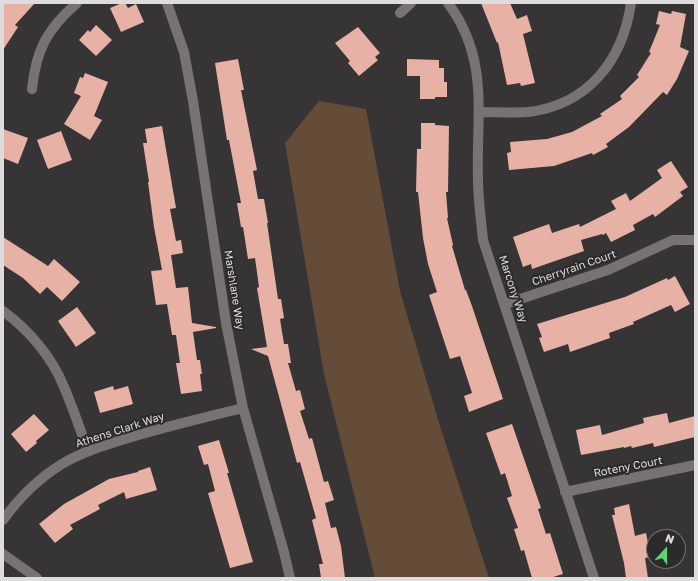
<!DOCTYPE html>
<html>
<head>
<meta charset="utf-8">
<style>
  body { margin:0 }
  #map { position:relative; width:698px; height:581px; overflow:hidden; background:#373435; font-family:"Golos Text",sans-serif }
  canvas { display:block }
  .frame { position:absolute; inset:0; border:4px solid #dedcdc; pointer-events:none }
  .north { position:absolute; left:646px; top:529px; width:40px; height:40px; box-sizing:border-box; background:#2d2a2b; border:1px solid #747172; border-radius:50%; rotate:21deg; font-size:11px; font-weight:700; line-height:16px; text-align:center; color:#dedcdc }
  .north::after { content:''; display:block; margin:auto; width:14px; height:18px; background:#5bd56d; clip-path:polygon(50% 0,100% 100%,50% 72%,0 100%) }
</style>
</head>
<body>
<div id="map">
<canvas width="698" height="581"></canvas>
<div class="frame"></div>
<div class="north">N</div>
</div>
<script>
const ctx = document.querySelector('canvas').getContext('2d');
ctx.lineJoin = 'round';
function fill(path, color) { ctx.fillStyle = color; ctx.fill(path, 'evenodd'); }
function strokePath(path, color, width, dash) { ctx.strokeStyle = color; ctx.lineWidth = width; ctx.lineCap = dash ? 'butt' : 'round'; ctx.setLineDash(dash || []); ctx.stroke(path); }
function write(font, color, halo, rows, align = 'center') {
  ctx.font = font + ' "Golos Text",sans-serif'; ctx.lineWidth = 4; ctx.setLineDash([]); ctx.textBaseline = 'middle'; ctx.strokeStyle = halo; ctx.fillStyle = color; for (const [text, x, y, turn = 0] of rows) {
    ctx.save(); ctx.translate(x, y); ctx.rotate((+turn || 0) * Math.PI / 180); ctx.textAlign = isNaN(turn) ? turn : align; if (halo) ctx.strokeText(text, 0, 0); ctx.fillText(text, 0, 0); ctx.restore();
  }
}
fill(new Path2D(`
  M319,101L366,109L400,291L439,423L489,578H375L324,374L285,143Z`), '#644c39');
fill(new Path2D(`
  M3,3H35L15,25L18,27L3,50Z
  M122,3H125L128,8L136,4L144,22L121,32L110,8Z
  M481,3H510L517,19L527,15L532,31L523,34L535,83L521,86L520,83L507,85L498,42L497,43Z
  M659,11L671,14L672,11L686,14L680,47L689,51L677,79L667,95L663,92L629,127L606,144L608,147L593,155L592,153L554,166L509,170L507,153L511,152L510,142L547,139L572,132L602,116L600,114L622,99L620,96L639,77L637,75L651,53L649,52L660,25L656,24Z
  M96,25L112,40L96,56L79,40L88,30L90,32Z
  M358,27L380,53L375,57L378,60L359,76L348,63L350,61L335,43Z
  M238,59L244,90H241L257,170L253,171L258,199H264L268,223H267L278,299H281L284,318L280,319L284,344H288L291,363H288L296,391L300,390L305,409L300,411L309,439L312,438L324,482L328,481L334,500L325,503L331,528L336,527L341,546L345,578H321L319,564H323L312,520L316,518L300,462L297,463L268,356L251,349L267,347L257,288L259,287L255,258L248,259L243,227H241L237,203H241L229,140H227L215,63Z
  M407,59L439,60V68H444V82H447V97H435V99H420V76H407Z
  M85,73L108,82L94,116L102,120L90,140L64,124L81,96L74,93L80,77L83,78Z
  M421,123H435V125L449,126L448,192H446L448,218H447L453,245L452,246L465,290H466L472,306L503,399L469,412L464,396L472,393L460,356L450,359L429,295L437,292L428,264L423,238L418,192H416L417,149H421Z
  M162,126L176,208L170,209L176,241L181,240L183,253L171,255L176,288L188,287L192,323L216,327V328L193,332L197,360H200L202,374H200L202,391L181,394L176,363H180L176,335H172L167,304L156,305L151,271L162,270L154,227L148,182H149L143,143H147L145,129Z
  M3,129L28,138L18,164L3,158Z
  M61,131L72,160L48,169L37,140Z
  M671,161L688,187L680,192L683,196L655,217L653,214L633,225L635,230L611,242L606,233L603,235L602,234L581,240L584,251L532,269L531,264L523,267L513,237L549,224L552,233L579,224L580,227L616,209L611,201L626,193L630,201L662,178L657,170Z
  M3,237L48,266L54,259L80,282L62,301L47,287L40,294L23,278L3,265Z
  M675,276L690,304L675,312L671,305L633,322L634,324L609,333L610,338L570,352L568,344L544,352L539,338L542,337L537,324L625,297L667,278L668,280Z
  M77,307L96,333L76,347L58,321Z
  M113,386L114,390L128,386L133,404L100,413L94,392Z
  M667,413L669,423L695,416V437L654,447L653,443L632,448L631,446L624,448V447L581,455L576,430L600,425L602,435L644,423L643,418Z
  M34,414L49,430L36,441L37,443L26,452L11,434Z
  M512,424L541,508L538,509L546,534L550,533L563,574L550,578H532L524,550L521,551L514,529L518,528L507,498L512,496L505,473L501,475L486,433Z
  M219,440L229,473H227L253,562L230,568L208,493L215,491L208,464L204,465L198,446Z
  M150,467L157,490L126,499L124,492L98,505L100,509L70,525L73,529L55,543L39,524L64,504L109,479L138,472V471Z
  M629,504L635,536L646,533L651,557L645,558L648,578H626L624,563L612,515H615L614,508Z`), '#e8b1a6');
strokePath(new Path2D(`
  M167,3L184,52L193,101L226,323L243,408L284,552L290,578
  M448,3C490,60 476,114 478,179C478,199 481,219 483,240L594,578
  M400,13L411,3
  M32,89C36,50 47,29 77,3
  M480,112C496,112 513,113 528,112C588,105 623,60 631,3
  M505,304L608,270L673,240H695
  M3,311C29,330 52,357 64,387C73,408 80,429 88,451
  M565,492L695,465
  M3,520C19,498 39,478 62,464C82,452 103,446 125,439C164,427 203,418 243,408
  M3,554L37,578`), '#777373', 10);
write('11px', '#dedcdc', '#2d2a2b', [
  ["Cherryrain Court",574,268,-19],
  ["Marcony Way",513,289,72],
  ["Marshlane Way",234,290,81],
  ["Athens Clark Way",120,430,-18],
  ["Roteny Court",628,467,-11]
]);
</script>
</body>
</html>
